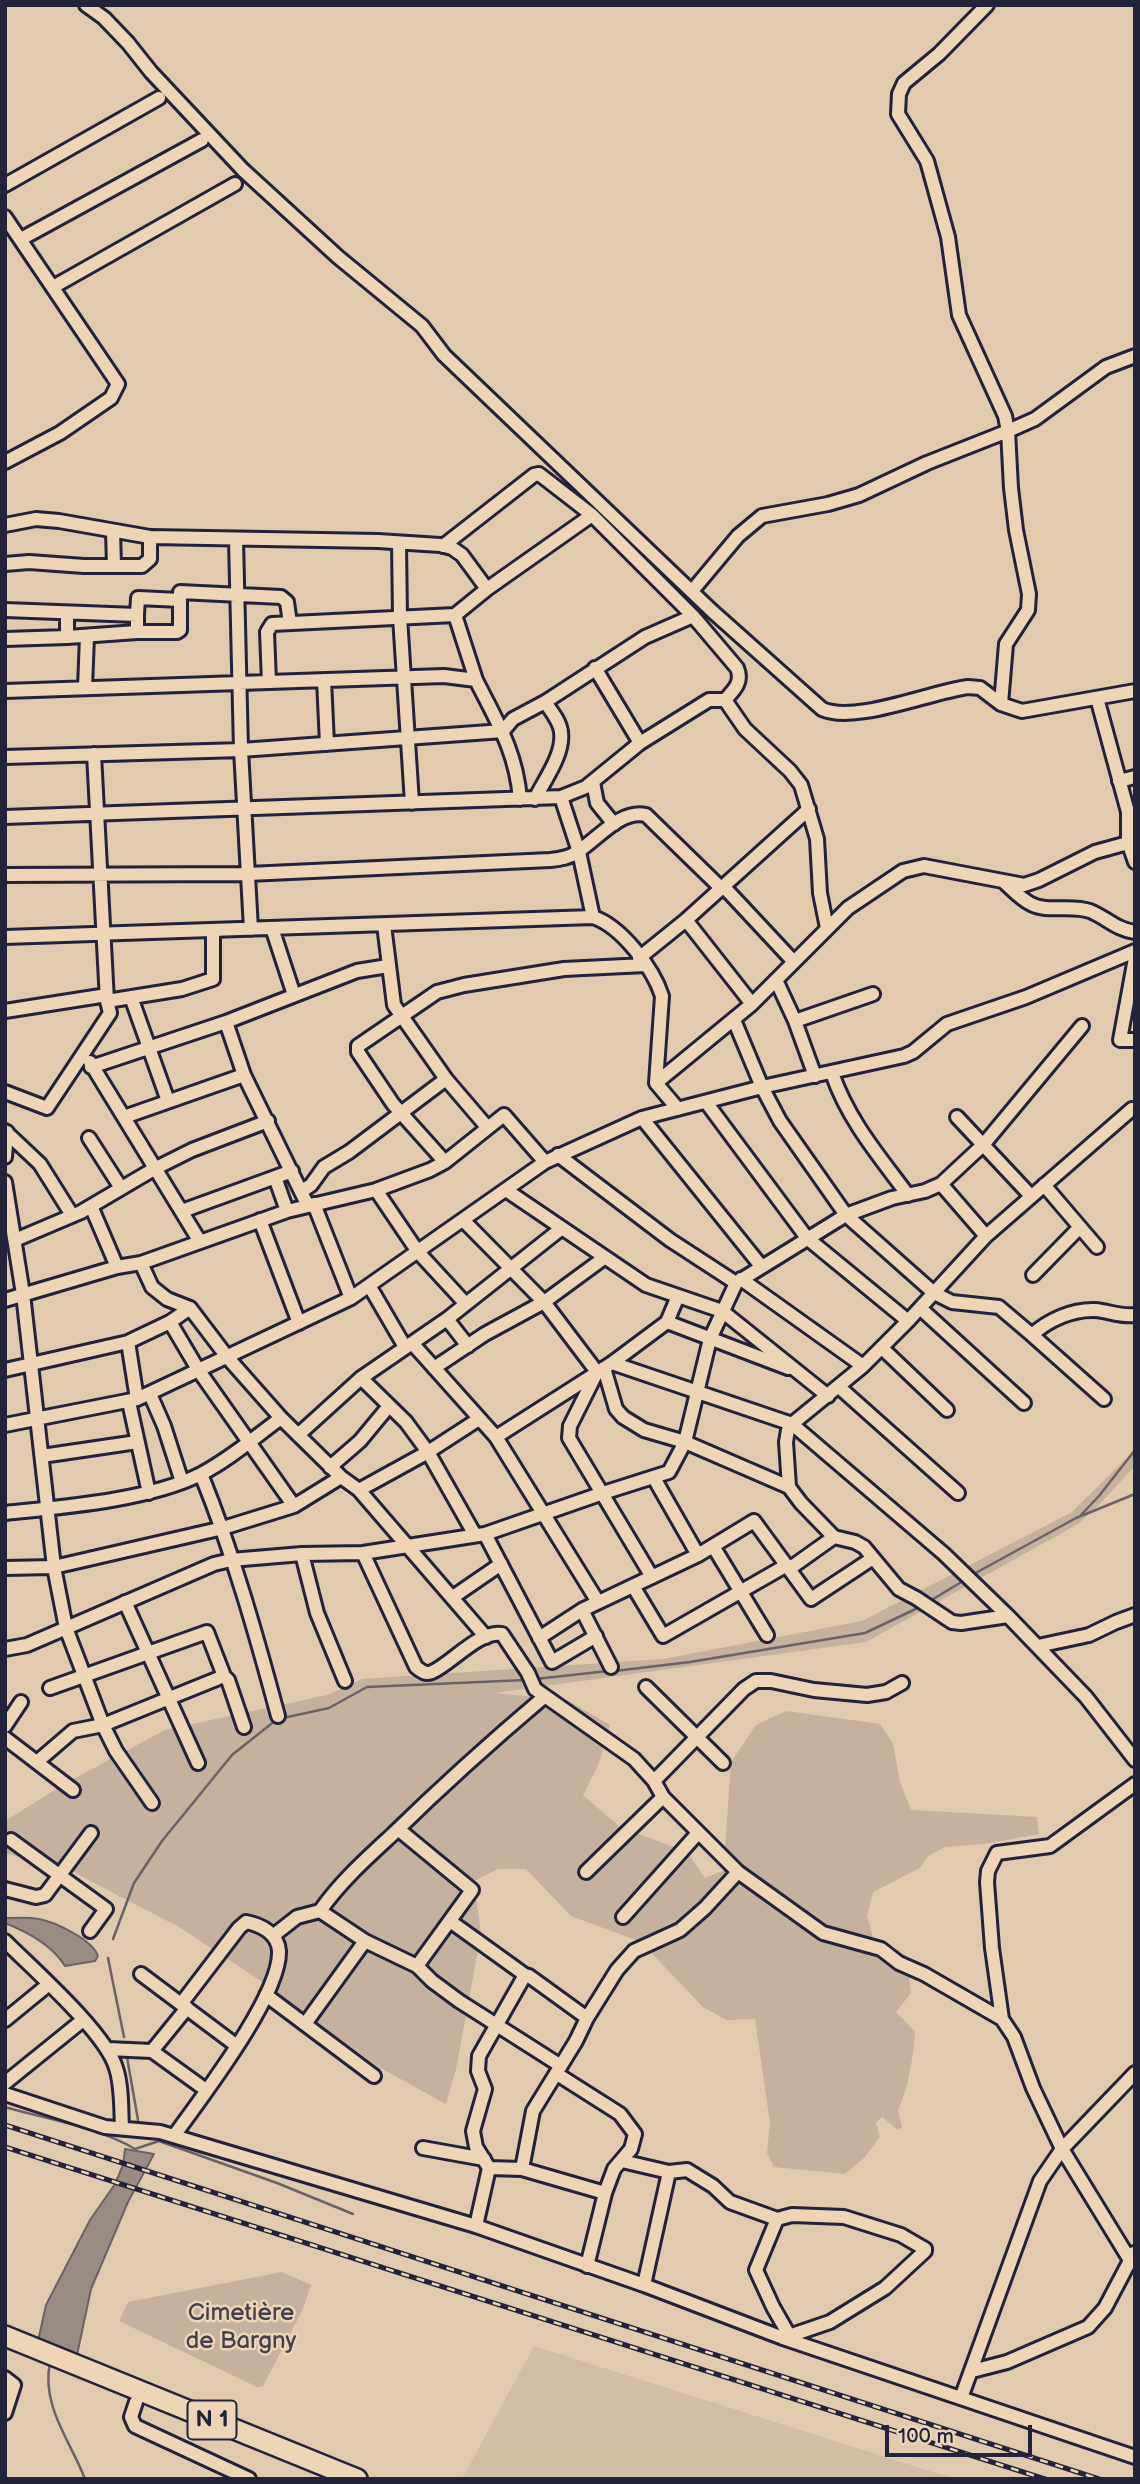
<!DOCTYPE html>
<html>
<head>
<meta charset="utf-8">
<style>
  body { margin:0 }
  #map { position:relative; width:1140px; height:2484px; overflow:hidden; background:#e1caae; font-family:"Balsamiq Sans",sans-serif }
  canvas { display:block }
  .frame { position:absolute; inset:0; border:7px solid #22223b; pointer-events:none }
  .scale { position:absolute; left:885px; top:2425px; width:147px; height:32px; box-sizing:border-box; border:4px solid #22223b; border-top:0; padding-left:9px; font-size:21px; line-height:24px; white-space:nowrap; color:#22223b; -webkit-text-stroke:5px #edd5b5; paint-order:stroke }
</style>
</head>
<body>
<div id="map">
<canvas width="1140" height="2484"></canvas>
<div class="frame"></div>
<div class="scale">100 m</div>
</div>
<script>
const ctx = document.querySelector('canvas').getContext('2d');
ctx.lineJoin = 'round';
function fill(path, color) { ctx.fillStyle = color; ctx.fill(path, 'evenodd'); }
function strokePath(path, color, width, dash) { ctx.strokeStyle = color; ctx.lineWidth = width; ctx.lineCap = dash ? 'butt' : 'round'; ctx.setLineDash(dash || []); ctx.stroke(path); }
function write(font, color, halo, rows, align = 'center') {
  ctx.font = font + ' "Balsamiq Sans",sans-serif'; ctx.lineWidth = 5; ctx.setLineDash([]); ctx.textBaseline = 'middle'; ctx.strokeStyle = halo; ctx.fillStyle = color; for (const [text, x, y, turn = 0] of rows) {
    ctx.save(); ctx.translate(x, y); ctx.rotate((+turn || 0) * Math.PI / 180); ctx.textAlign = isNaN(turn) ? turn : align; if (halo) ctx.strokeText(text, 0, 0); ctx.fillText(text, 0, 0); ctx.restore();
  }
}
fill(new Path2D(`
  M534,2346L955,2479H462Z`), '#d2bda5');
fill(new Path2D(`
  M1135,1450V1466L1099,1505L1078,1524L866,1642L494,1693L567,1700L610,1725L599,1763L583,1795L620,1827L687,1852L705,1878L730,1868L725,1849L731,1762L756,1725L786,1711L880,1724L893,1744L900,1782L911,1810L1037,1817L1039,1834L985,1844L945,1847L928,1856L920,1868L873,1892L867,1916L877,1952L907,1955L911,1993L896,2012L915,2032C913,2057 909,2087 898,2110L902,2127L898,2130L882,2117L876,2123L880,2137L864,2158L845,2174L774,2167L767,2153L770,2123L755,2019L727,2020L703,2007L641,1942L571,1916L526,1869H498L474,1881L481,1934L456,2069L446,2104L377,2066L258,1979L179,1927L71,1871L5,1853V1821L66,1783L165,1730L327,1695L362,1679L663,1659L862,1621L1072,1512Z
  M282,2272L311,2285L302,2311L263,2386L257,2387L119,2321L128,2302Z`), '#c5b19d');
const water = new Path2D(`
  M5,1918C16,1918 28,1917 39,1919C55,1922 93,1940 98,1956L95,1961L65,1966C52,1945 28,1932 5,1923Z
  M125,2149L154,2154L128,2202L91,2289L77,2355L38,2341L46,2305L90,2220L115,2184L123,2165Z`);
fill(water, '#9b8c83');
strokePath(water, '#6b6266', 2);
strokePath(new Path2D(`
  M1081,1515L1099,1496L1135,1450
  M972,1575L1076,1518L1135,1494
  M930,1601L963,1581
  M615,1671L690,1662L865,1633L922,1606
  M535,1679L608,1671
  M283,1718L329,1708L367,1687L525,1680
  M113,1939L134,1883L162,1841L232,1755L276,1720
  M108,1958L124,2037
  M127,2057L138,2120
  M5,2107C49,2120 96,2126 135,2149L159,2141L277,2183L353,2214
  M50,2362C41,2406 70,2440 85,2479`), '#6b6266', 2.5);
const minor = new Path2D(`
  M86,5L104,18L128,43L151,72L243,170L338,257L422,326L444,355L712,611L822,709C855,724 930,692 968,687L980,688L1001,704L1022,711L1135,691
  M987,5L939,54L904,83L899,94L898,114L927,161L948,237L959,315L1005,416L1008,431L1011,488L1016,530L1029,594L1028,610L1006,644L1001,704
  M5,185L159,98
  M5,217L118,384L111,398L60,433L5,462
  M21,239L202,140
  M53,287L235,184
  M5,525L36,519L59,521L150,537L378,541L440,545L452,548L462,555L487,589
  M113,531L114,566
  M236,540L241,750L251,929
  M399,543L400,617L412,803
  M443,546L534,475L539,474L592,515
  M5,564L29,562L84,566H142L150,559V537
  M692,591L738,536L762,516L828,504L859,495L927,463L1008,431L1035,419L1106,367L1135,356
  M5,610L137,615V632
  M137,615L138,598L180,600
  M455,615L487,589L592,515L693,616L737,668C743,682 734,690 725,700
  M67,637L137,632H177L180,630V592L281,597L287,602L290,623
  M5,639L67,637V614
  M595,668L640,743
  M324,680L327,744
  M269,682L267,632L272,624L455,615L476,680
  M85,688L87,636
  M5,691L444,676L476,680C497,722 516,751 520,799
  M1097,698L1128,812V842L1135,862
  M725,700L745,729L790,771L801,785L817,839L820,893L827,928
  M5,757L241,750L503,731L513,719L545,702
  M1119,781L1135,777
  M593,782L597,803L614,824
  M561,797L579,852L593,917C621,926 653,968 662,996L656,1083L678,1109
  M535,799C545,779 564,754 561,732C560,721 551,711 545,702L645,637L693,616
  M5,817L561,797L586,787L640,743L709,700H725
  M5,875L248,874L550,860C559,859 569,858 577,852C597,840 620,809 646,815L722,889
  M1005,883C1013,890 1021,899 1031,904C1048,913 1070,904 1090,911C1107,918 1115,929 1135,932
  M724,887L794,962
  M686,920L752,1004
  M384,925L394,1005L446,1079L487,1127
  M272,928L294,995
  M5,937L593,917
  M639,958L686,920L809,809
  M1135,958L1120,1040H1135
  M776,980L795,1021L815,1076
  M131,997L168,1101
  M107,1001L182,989L213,979V930
  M5,1011L107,995
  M734,1020L762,1087L780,1121L846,1215L934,1293L952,1302L999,1307L1032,1335C1048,1320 1073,1309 1095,1310C1109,1311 1120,1317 1135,1315
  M795,1021L873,994
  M226,1022L244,1075L308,1206
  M90,1062L199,1240
  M91,1067L226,1022L357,971L388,966
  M832,1073C848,1120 879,1156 908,1195
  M656,1083L752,1004L848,908L903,871L924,866L1024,885L1039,880L1095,852L1135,841
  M5,1092L47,1108L110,1013L107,1001L94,754
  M706,1102L807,1238L908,1321
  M1132,1109L986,1236L908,1321L863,1366L792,1424L788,1430L786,1442L789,1487L801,1503L834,1537L855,1542L864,1547L899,1589L916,1598L952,1622L961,1623L1008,1616L1086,1697L1135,1760
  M124,1117L244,1075
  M957,1117L1031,1196
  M642,1118L761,1266
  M5,1131L40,1164L72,1215
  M89,1138L121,1188
  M558,1155L670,1240L736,1283
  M5,1157L7,1132
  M445,1162L393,1104L358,1052V1046L437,992L464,985L564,969L645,965
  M275,1177L287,1211
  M5,1182L23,1294L54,1567L66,1628L103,1725L116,1751L152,1803
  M941,1184L986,1236
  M1044,1185L1097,1247
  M376,1190L418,1252L465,1303
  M506,1190L646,1285L722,1311L828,1396
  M302,1191L311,1185L324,1167L349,1152L446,1079
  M314,1204L351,1298
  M91,1206L117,1267
  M182,1211L292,1171
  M260,1220L299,1323
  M464,1221L544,1302L597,1372L570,1426L569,1438L652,1577
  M15,1240L81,1212L154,1169L192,1150L268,1121
  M141,1263L152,1287L167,1299L190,1308L228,1358L281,1418L341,1477L359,1490L486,1637
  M1033,1275L1080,1227
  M741,1279L863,1366
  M370,1287L405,1347
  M5,1300L117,1267L141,1263L287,1211L376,1190L430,1170L445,1162L504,1115L545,1162
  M920,1308L1024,1403
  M447,1319L562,1228
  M170,1322L199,1371L294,1506
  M667,1322L788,1368
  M1032,1335L1104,1399
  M128,1342L137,1399
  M412,1343L496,1437L598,1602
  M882,1348L947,1410
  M612,1363L792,1424L944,1554L1008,1616
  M434,1368L485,1334L544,1302L604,1258
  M604,1368L616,1409L623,1417L644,1430L685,1442L789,1487
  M5,1370L128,1342L170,1322L190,1308
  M361,1378L406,1422L428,1452L475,1535
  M839,1387L958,1493
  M150,1394L164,1426L182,1482
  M129,1402L149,1493
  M5,1425L137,1399L351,1298L545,1162L642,1118L762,1087L904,1056L913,1052L947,1024L1026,997L1135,951
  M298,1435L361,1378L447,1319L468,1346
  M496,1437L612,1363L667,1322L678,1296
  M42,1456L137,1442
  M330,1467L360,1441L389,1406
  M201,1474C233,1553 256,1634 278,1716
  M654,1478L698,1555
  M359,1490L428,1452L479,1419
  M5,1513C63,1507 150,1500 201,1474C230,1459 255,1437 281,1418
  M485,1534L552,1662L596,1636
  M713,1546L767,1635
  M363,1553L416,1667C421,1671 426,1675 432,1672C451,1664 479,1630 502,1634L528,1673L535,1689L634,1759L654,1781L744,1689L756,1681H771L814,1690L867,1695L886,1692L902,1683
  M302,1554L317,1613L345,1681
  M5,1568L54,1567L223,1528L294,1506L341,1477
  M789,1569L834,1537
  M633,1586L663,1636L787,1565
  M453,1597L501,1564
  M125,1602L198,1763
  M582,1610L611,1667
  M539,1638L582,1610L698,1555L754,1521L811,1599L873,1558
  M1038,1646L1089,1635L1116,1622L1135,1615
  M5,1649L27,1645L214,1564L231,1560L302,1554L363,1553L485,1534L603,1493L669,1472L685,1442L710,1339L736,1283L846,1215L892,1198L925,1191L941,1184L983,1145L1082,1026
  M646,1687L723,1763
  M50,1688L207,1632L224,1676L228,1680L244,1727
  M5,1726L21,1702
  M5,1738L73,1790
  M38,1761L73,1731L103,1725L224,1676
  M654,1781L663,1797L738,1872L823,1933L881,1949L899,1963L924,1974L1002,2019
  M1135,1784L1050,1846L997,1853L988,1871L987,1882L992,1948L1002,2019L1014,2037L1033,2088L1062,2149L1130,2260L1135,2263
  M398,1829L472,1890L417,1966
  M11,1840L106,1909L90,1931
  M586,1872L663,1797
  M5,1889L36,1897L45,1895L91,1833
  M320,1911C340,1882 367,1858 393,1834C442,1786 492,1741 544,1697
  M623,1917L698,1833
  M450,1921L525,1975
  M274,1935L297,1917L320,1911L365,1941L417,1966L432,1981L459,2001L561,2066
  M5,1941C33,1969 106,2033 116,2068C122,2086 121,2109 122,2128
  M141,1974L237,2046
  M266,1995L374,2076
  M5,2020L49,1984
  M305,2024L365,1941
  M108,2049L152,2051L187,2008
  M152,2051L206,2090
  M557,2074L620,2114L635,2134L631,2149L614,2169L605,2193
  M5,2083L83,2020
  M5,2094L105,2127L160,2132L476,2226L644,2285L783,2338L1135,2457
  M174,2136C201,2098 281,1995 279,1951C278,1934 262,1925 246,1922L239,1928L181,2004
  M423,2148L484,2159
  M622,2161L669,2172L687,2170L713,2186L730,2202L777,2219L792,2215L844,2217L901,2235L925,2249V2251L885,2288L830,2322L783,2338
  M489,2168L522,2169L605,2193L587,2266
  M522,2169L533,2111L576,2041L587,2018
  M777,2219L756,2270L773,2307L789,2335
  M476,2226L489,2168L476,2147L473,2131L485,2089L478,2071L479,2056L525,1975L529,1976L587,2018L617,1970L634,1951L680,1930L705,1908L738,1872
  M644,2285L669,2172
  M972,2371L1007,2362L1088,2327L1105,2308L1134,2253
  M5,2378L14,2385L5,2413
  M961,2398L1040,2181L1062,2149L1135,2073
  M136,2402L131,2417L135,2426L249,2479`);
const trunk = new Path2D(`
  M5,2336L357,2479`);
strokePath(minor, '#22223b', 18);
strokePath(trunk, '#22223b', 24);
strokePath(minor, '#edd5b5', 12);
strokePath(trunk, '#edd5b5', 19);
const rail = new Path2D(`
  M5,2125L1099,2479
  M5,2147L1045,2479`);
strokePath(rail, '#22223b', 5);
strokePath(rail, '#edd5b5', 2.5, [8]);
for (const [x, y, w] of [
  [212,2420,49]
]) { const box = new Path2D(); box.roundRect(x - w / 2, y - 19.5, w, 39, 5); ctx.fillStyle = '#edd5b5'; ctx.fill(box); strokePath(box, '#22223b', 2); }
write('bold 23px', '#22223b', null, [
  ["N 1",212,2420]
]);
write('24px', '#433f4f', '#edd5b5', [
  ["Cimetière",241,2314],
  ["de Bargny",241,2342]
]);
</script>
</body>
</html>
